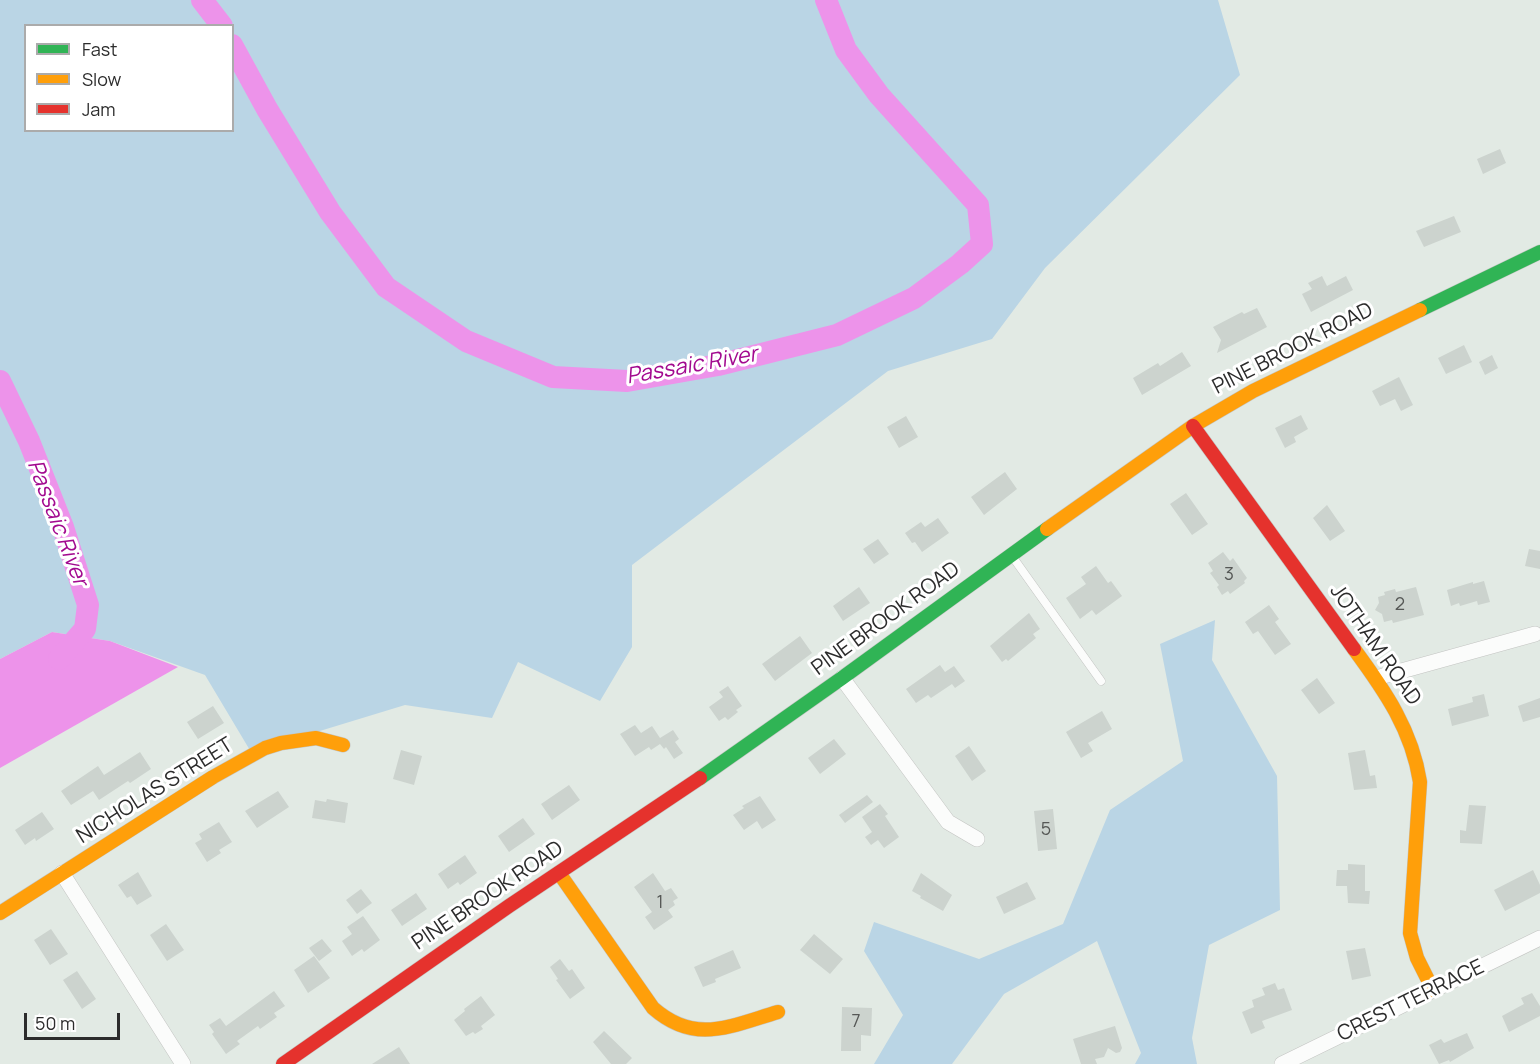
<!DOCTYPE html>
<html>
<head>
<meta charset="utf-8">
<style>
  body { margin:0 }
  #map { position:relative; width:1540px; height:1064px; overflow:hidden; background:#e2eae4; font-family:Manrope,sans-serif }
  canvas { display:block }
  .legend { position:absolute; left:24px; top:24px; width:210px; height:108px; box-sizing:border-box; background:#fff; border:2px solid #ababab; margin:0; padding:8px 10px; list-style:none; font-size:18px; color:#2c2c2c }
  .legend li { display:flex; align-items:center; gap:12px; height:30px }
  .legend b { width:30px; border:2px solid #ababab }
  .scale { position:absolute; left:24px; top:1013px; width:96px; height:27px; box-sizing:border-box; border:3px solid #2c2c2c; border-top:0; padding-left:8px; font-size:18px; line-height:21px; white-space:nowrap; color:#2c2c2c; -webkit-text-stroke:4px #fff; paint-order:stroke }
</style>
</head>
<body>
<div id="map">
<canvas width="1540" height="1064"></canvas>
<ul class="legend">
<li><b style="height:8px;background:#30b455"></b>Fast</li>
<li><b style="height:8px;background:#ff9f0a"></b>Slow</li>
<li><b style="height:8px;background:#e5322d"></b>Jam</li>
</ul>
<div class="scale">50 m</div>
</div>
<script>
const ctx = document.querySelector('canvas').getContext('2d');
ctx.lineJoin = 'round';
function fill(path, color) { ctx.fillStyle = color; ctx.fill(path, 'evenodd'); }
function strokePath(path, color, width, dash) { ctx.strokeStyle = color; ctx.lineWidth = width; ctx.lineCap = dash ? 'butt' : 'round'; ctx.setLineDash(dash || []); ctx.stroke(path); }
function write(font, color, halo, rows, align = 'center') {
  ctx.font = font + ' Manrope,sans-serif'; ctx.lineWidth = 6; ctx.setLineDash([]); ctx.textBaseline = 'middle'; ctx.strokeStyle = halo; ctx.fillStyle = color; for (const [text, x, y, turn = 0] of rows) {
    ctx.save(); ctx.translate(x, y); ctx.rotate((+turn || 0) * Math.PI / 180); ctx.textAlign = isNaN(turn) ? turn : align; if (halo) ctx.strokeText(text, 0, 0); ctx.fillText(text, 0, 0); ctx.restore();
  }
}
fill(new Path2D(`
  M0,0H1218L1240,75L1045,268L992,339L888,371L632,565V647L600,701L518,662L492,718L405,705L251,752L205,675L110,641L52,632L0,659ZM26,26H232V130H26Z
  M1215,620L1212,660L1277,776L1280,910L1209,945L1192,1038L1197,1064H1135L1141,1053L1097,941L1004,994L952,1064H874L903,1015L864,951L874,922L979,959L1063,924L1110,810L1183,761L1160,644Z`), '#bad5e5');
fill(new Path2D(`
  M52,632L110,641L178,667L0,768V659Z`), '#ed93ea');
strokePath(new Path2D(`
  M202,0L222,26
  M232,45L267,109L330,212L386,287L466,341L553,377L627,381L718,365L837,335L914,298L960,264L982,244L978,205L879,95L846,50L826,0
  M0,381L29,441L63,527L88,605L85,629L59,659`), '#ed93ea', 22);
fill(new Path2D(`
  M1500,149L1506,163L1483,174L1477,159Z
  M1454,216L1461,232L1424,247L1416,231Z
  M1322,276L1327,286L1346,276L1353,290L1311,312L1302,294L1312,289L1308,283Z
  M1257,308L1267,327L1217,353L1221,340L1213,327L1242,312L1244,314Z
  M1464,345L1472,362L1446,374L1438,358Z
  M1182,352L1191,366L1142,395L1133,378L1158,363L1160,366Z
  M1492,355L1498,368L1485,375L1479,362Z
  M1399,377L1413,405L1401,411L1395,399L1380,406L1372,391Z
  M1301,415L1308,429L1294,437L1296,442L1285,448L1275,428Z
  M906,416L918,437L899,448L887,427Z
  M1005,472L1017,489L984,515L971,497Z
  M1186,493L1208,524L1192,535L1170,504Z
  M1327,505L1345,531L1330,541L1313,518Z
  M938,518L949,533L922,552L915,542L912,543L905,533L921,522L925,527Z
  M878,539L889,554L874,564L863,549Z
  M1529,549L1540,551V569L1525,566Z
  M1223,552L1230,561L1233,558L1247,578L1244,581L1245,583L1230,594L1228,591L1222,595L1217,587L1219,585L1210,573L1213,571L1208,563Z
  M1096,566L1108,583L1111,581L1122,596L1096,615L1092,610L1080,619L1066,598L1086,584L1081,577Z
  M1484,581L1490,602L1478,605L1477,601L1460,606L1459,603L1451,606L1447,590L1473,582V584Z
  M859,587L870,603L843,621L833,606Z
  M1416,587L1424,615L1393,623L1392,620L1384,622L1382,614L1375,610L1379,603L1378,597L1385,595L1384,592L1395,589L1396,592Z
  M1269,605L1279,619L1275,622L1291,644L1275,655L1258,631L1253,634L1245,622Z
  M1029,613L1040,629L1033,634L1036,638L1008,661L1006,659L1002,662L990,646Z
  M800,636L812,653L775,681L762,664Z
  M940,665L945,672L954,666L965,681L955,688L952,684L931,698L928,695L916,703L906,689Z
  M1317,678L1335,703L1319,714L1301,690Z
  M728,686L742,706L736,710L738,712L728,720L725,717L719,721L709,707L723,697L719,692Z
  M1484,694L1489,716L1452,726L1448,709L1473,702L1472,697Z
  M1540,698V717L1523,722L1518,706Z
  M213,706L224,723L198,739L187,722Z
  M1102,711L1112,729L1088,743L1093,751L1081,758L1066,732Z
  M635,725L641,733L652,726L660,738L673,730L679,739L675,742L683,753L674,759L666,747L664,749L660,744L651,750L649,747L635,756L620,734Z
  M834,739L846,754L820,774L808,758Z
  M969,746L986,771L972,781L955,756Z
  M401,750L422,756L414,785L393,779Z
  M1365,750L1370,776L1375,775L1377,788L1354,790L1348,753Z
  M140,752L151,769L130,783L128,781L99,800L93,791L71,805L61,791L98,766L104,775Z
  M569,785L580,800L552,820L541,804Z
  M278,791L289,807L257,828L245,811Z
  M867,795L873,802L845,823L839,815Z
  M760,796L776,820L762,829L757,821L744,830L733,815L744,808L742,806Z
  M327,799L348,803L345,823L312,818L315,800L326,802Z
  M880,804L888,814L885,816L899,837L884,848L878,840L871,845L865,837L872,832L862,817Z
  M1469,805L1486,806L1482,844L1460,843V830L1466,831Z
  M1053,809L1057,849L1038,851L1034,811Z
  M42,812L54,829L36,841L35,838L25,845L15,830Z
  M523,818L535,834L509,852L498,836Z
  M219,822L232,842L219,850L221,853L207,862L195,843L202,839L199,834Z
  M465,855L477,873L460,885L458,882L448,889L438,874Z
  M1348,864L1365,865V891H1370L1369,904L1348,903L1347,886H1336L1337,870H1348Z
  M1533,870L1540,885V893L1505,911L1494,890Z
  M138,872L152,896L137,905L131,896L127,898L118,885Z
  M653,873L665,891L671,888L678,898L673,901L675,905L668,910L673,917L654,930L645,917L652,912L634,887Z
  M921,873L952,895L943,911L920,898L921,896L912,891Z
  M1027,882L1036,899L1004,914L996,897Z
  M361,889L372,903L357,914L346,900Z
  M416,893L427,909L402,926L391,910Z
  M363,916L380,940L364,952L362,949L352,956L342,941L352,934L347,927Z
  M166,924L184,950L167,961L150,935Z
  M51,929L68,954L50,965L34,940Z
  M814,934L843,959L830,974L800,950Z
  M322,939L332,951L319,961L309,948Z
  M1365,948L1371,976L1352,980L1346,951Z
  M733,950L741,968L715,979L716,982L703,987L694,967Z
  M314,956L330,978L308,993L294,970Z
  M560,959L569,971L572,969L585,988L570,999L556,980L558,979L550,967Z
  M77,971L96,999L82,1009L63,980Z
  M1275,983L1278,990L1284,988L1292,1010L1262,1021L1265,1028L1251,1034L1242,1012L1254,1007L1252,1000L1265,995L1262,988Z
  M274,991L285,1006L274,1013L277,1017L260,1029L258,1026L237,1041L240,1044L226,1054L212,1034L214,1032L209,1025L220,1018L226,1026Z
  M1532,993L1540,1006V1016L1509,1032L1502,1016L1524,1004L1521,998Z
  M481,996L495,1015L481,1026L483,1029L475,1034L473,1032L466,1036L454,1020L465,1011L464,1009Z
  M842,1007L872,1008L871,1036L861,1035V1051H841Z
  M1115,1026L1122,1048L1120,1052L1116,1053L1108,1048L1104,1057L1095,1059L1097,1064H1081L1073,1039Z
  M604,1031L632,1058L626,1064H611L593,1042Z
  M1467,1033L1474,1048L1450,1062L1449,1060L1439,1064L1429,1045L1441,1039L1444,1043Z
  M399,1047L410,1064H372Z`), '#ccd3ce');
const lane = new Path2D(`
  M1012,556L1101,681`);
const street = new Path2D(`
  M842,678L948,822L977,839
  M1376,678L1535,634
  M62,873L183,1064
  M1282,1064L1540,938`);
const fast = new Path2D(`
  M1420,310L1540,252
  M700,778L842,678L1047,529`);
const slow = new Path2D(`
  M1047,529L1193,426L1253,391L1420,310
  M1354,649C1385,691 1412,730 1420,782L1410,933L1417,958L1433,990
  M559,873L653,1008C695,1045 730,1026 778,1012
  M0,913L213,777L265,748L281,743L316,738L343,745`);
const jam = new Path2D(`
  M1193,426L1354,649
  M283,1064L509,906L700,778`);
strokePath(lane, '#c3c4c2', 9);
strokePath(street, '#c3c4c2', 16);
strokePath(fast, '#c3c4c2', 15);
strokePath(slow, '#c3c4c2', 15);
strokePath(jam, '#c3c4c2', 15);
strokePath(lane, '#fbfcfb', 8);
strokePath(street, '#fbfcfb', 15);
strokePath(fast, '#30b455', 14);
strokePath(slow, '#ff9f0a', 14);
strokePath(jam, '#e5322d', 14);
write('18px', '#565856', null, [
  ["3",1229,575],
  ["2",1400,605],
  ["5",1046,830],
  ["1",660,903],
  ["7",856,1022]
]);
write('21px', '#2c2c2c', '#fff', [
  ["PINE BROOK ROAD",1293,349,-27],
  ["PINE BROOK ROAD",886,619,-36],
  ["JOTHAM ROAD",1375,645,55],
  ["NICHOLAS STREET",155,791,-32],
  ["PINE BROOK ROAD",488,896,-34],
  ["CREST TERRACE",1411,1001,-26]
]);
write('italic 22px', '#a2098f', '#fff', [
  ["Passaic River",692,366,-10],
  ["Passaic River",57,523,69]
]);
</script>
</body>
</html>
